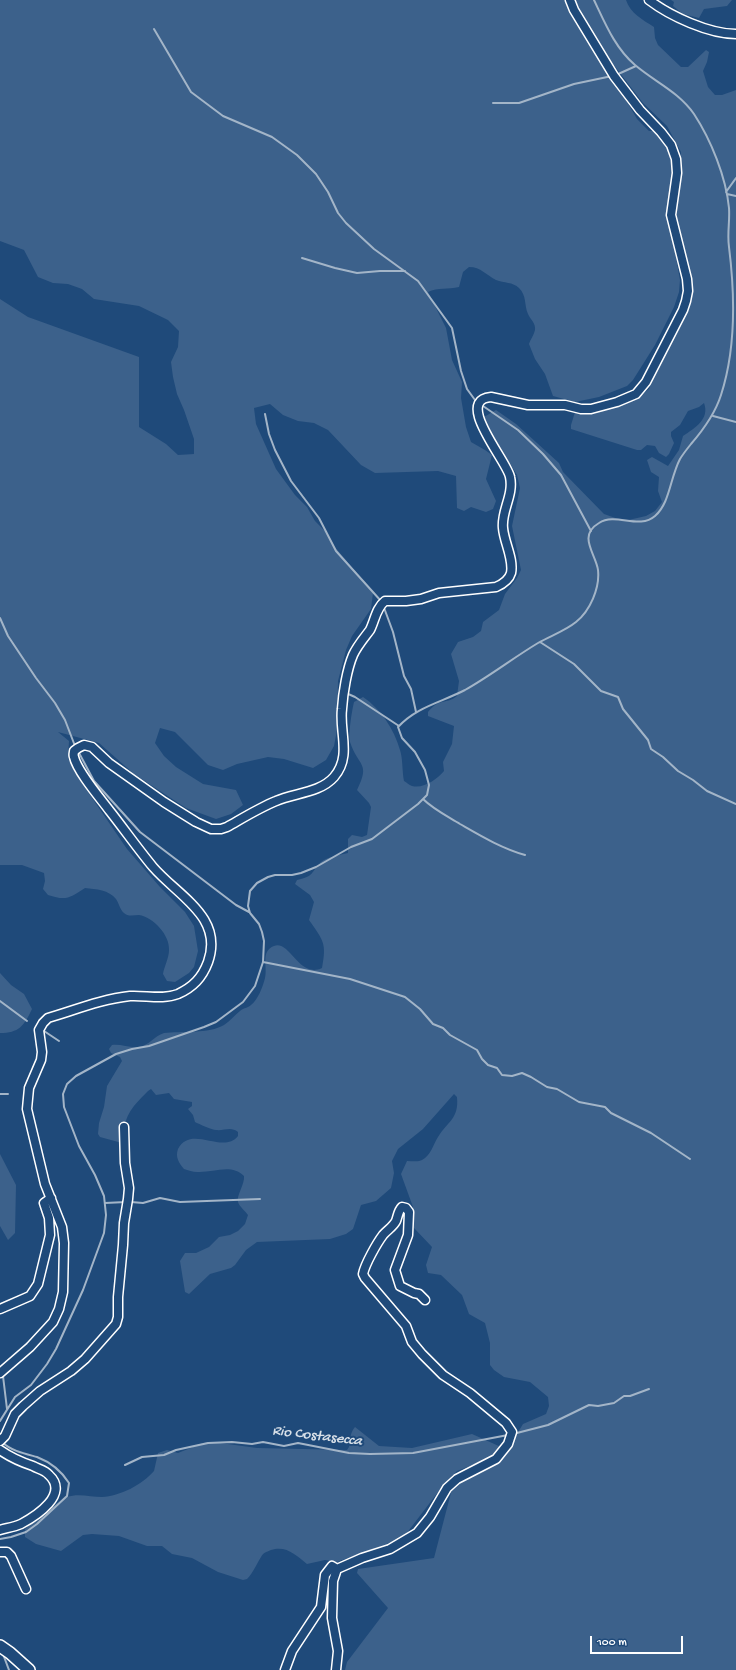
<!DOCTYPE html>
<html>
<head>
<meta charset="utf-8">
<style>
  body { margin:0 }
  #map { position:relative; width:736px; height:1670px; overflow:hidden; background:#1f4a7a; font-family:"Gochi Hand",sans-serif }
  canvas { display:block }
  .scale { position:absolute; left:590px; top:1636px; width:93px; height:18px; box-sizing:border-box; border:2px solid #fff; border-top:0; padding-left:5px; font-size:12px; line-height:14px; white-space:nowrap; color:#fff; -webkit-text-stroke:3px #1f4a7a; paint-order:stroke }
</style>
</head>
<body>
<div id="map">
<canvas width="736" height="1670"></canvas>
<div class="scale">100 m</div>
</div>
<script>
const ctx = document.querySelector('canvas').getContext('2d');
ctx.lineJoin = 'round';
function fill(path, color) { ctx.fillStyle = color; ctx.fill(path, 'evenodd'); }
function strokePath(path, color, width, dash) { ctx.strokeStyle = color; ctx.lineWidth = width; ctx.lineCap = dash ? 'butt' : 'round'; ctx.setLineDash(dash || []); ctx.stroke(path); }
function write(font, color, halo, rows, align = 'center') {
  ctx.font = font + ' "Gochi Hand",sans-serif'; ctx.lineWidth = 4; ctx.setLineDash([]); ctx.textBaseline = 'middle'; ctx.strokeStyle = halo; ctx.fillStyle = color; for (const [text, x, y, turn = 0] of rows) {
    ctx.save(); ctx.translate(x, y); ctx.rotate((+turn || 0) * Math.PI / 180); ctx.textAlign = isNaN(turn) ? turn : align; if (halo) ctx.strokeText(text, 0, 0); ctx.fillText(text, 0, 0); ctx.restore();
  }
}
fill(new Path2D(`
  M0,0H568L637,119L649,131H657L667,144L673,170L669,219L680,280L679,292L674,307L655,345L633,380L627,386L599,397L575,402L553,396L545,374L535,359L529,344C530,340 534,335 535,330C536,323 530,319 528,314C524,305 527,296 519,288C513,282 504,283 496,280C486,275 481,267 469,267L463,272L459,287C448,290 438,287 428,292L446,328L452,360L462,382L461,398L466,427L471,442L485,450L492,455L486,479L496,501L493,509L486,512L471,507L464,511L457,508L456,476L438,471L375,473L361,465L328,430L314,423L298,421L283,415L270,404L254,408L256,424L276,469L295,495L307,507L315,521L327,533L335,547L373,593L371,609L352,636L346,650L338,681L337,730L334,746L326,760L313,768L284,759L268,757L237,764L223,770L208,765L175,732L160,728L155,743L164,756L176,767L203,784L236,790L243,805L231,814L216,819L186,808L134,774L99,743L58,732L69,741L68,758L75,773L127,849L160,887L185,912L194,926L198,951L194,967L189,973L175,982L167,981L163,974C164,967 169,958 169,950C170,935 153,917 139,915C134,915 128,917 124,913C120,910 119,903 116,899C109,890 96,889 85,888C70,898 66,901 48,895L43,889L45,881L44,873L22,865H0V299L28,317L139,357V427L166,444L178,455L194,454V439L184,410L177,394L173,377L171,362L178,347L179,331L168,320L139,306L94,299L82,289L68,284L53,283L38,277L24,250L0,241Z
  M575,0H626C630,13 643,20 654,27L655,38L658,45L681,67H688L706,50L709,52L707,62L703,71L708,87L715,95H722L736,90V1670H345L347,1662L388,1608L357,1573L358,1569L434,1558L453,1485L509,1447L523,1424L546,1414L549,1406L548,1397L530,1382L504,1377L494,1370L490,1365V1343L485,1323L469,1314L462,1295L441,1275L428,1273L426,1265L432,1247L414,1228L413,1207L401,1174L407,1161C412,1161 419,1162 422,1160C431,1155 433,1145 438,1137C448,1121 459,1119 457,1097L454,1094L423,1129L398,1149L392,1161L394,1173L391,1188L376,1201L361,1205L353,1229L346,1234L330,1239L257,1242L246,1250L235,1265L231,1268L210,1274L189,1294L185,1292L180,1261L185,1253H196L209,1247L219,1237L230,1235L238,1231L245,1224L248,1215C245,1211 239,1206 238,1202C236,1196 245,1184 244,1176C231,1163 213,1173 197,1172C193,1172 188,1170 184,1169C179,1163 175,1157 178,1149C191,1124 223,1155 238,1136V1132C231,1126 224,1131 216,1130C212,1130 199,1124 195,1122L193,1115L188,1109L192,1106V1102L174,1099L169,1093L156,1095L151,1089L148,1091C129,1110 125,1115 122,1143L100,1137L98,1134L99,1123L104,1107L107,1086L122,1061L120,1057L111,1053L109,1049L112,1045C121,1044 130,1048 138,1047C149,1046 154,1036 164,1033C181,1031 209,1034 224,1025C230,1021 235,1015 240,1011C243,1008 248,1008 251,1005C258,1000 263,986 265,978C268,968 260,951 274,946C290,940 299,979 322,968C327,943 323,940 309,920L314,902L310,895L295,884L297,880C315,876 310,873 321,862C327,857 340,855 348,853V839L352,835L362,837L367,835L371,807L369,803L357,790C371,762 358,767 350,742C348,735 352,710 354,702L363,697C381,709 394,729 400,750C403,759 402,771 404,781C406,782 409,785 412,786C424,789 437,779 444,771L443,762L452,744L454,726L428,716V712C440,697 446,705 457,696L459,681L451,654L458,642L473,637L481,631L483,622L499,610L505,594L517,578L521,570L512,526L520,488L517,475L485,424L484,417L496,410L516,424L559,463L563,472L604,514L624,521L646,516L655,511L662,502L658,491L659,477L651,472L647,460L652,457L668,466L679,450L683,436C695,428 710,419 704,403L699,407L688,411L680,425L671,432V436L674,443L669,454L666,457L659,453L655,446L647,445L641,450H637L571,429V425L575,412L594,414L638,398L649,389L666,348L688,303L676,218L681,152L667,126L643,103L596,42Z
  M671,0H732L727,6L704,9L699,18L683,14L673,6L674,2Z
  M0,973L11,985L24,994L32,1009C24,1026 19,1033 0,1033Z
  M0,1154L16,1185L15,1233L8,1240L0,1226Z
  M355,1427L379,1446L412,1448L472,1434L501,1447L493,1457L457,1471L445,1483L403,1538L337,1562L325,1560L307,1564C296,1555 286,1545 271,1550C266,1552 263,1553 261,1557C256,1565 253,1573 247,1579L243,1580L218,1572L192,1558L172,1554L162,1546H147L119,1536L92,1534L83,1535L61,1551L36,1544L25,1537V1529C32,1523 60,1500 67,1497C78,1493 91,1497 102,1497C120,1496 142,1485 154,1471L158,1453L167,1450L178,1453L203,1443L213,1442L257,1448L347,1450C353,1443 347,1437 355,1427Z`), '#3c618b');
strokePath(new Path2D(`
  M154,29L191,92L223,116L272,137L297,155L316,174L328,192L338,213L346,223L374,249L418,281L452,328L461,371L467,389L475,400
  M616,75L636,66
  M493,103H519L574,84L612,76
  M726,192L736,178
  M727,194L736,196
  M302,258L335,268L357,273L380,271H405
  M483,406L518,430L543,454L561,475L591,531
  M265,414L269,434L275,450L291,481L319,518L336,551L381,601
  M713,416L736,422
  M383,605L393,632L404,676L411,689L416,712
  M0,618L8,636L36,678L55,703L65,720L75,746
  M540,642L574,664L601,691L618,697L623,709L648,740L651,749L663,757L678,771L693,780L707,791L736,804
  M346,693L355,697L399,726
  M78,751L94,781L140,832L236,905L249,912
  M423,799C433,809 447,816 460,824C481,836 501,848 525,855
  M263,962L350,979L405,997L420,1009L433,1024L443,1028L450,1035L477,1050L482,1059L488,1065L497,1068L502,1075L512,1076L522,1073L531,1077L547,1087L557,1089L579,1102L605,1107L611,1113L651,1133L690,1159
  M0,1001L27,1021
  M44,1031L59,1041
  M0,1094H8
  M131,1202L143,1203L160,1198L180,1202L260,1199
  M105,1203L126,1202
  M3,1376L7,1409
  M0,1421L15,1397L31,1385L47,1364L56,1349L83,1290L104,1233L106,1215L104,1196L95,1175L79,1146L64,1107L63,1094L67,1084L76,1076L116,1054L132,1049L149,1046L204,1027L216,1022L243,1002L255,986L263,962L264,941L262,932L259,924L250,913L248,906L250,891L257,883L268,877L275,875H292L301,873L316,867L351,847L372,839L418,804L427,795L429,785L425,770L415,752L402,738L398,727C416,707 442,702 465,690C490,676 513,658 538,643C550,636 565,631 576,622C590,611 600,588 598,570C596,554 577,536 599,523C616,512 639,530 655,516C670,503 670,478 680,459C683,454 687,449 691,444C704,429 715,414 721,395C736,349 735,295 729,247C727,234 730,221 729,208C726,177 711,140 694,114C679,92 655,82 635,65C615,48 605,23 594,0
  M513,1434L548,1425L589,1405L598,1406L614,1403L624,1396H630L649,1389
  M125,1465L142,1457L164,1455L176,1450L208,1443L232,1442L252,1444L263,1442L284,1446L298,1443L349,1453L370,1454L413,1453L508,1435
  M0,1539L11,1537L26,1532L37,1524L67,1496L69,1483C62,1472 50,1462 37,1457C26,1454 11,1451 2,1442
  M3,1654L9,1670`), '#a3b5c8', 2);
const minor = new Path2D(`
  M649,0C670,16 709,34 736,34
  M0,1309L30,1296L38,1284L50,1235L49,1218L44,1203L51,1198
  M0,1373L30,1347L53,1322L59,1309L63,1292L64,1243L62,1227L45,1184L27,1109L29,1088L41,1060L42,1052L39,1030L43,1023L48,1018C75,1010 102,999 130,996C145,995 163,1000 178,994C193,987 202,978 208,962C224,917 178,896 153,867C138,849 124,829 109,810C100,798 77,771 74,757C73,755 74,753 74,751L78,748L84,745L92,747L109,763L164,802L196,822L211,829H221L227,827C243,818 259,808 276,801C294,793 320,793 334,777C352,756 339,732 342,709C343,693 347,669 353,655C357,646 364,638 370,630C375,620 376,608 385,601H406L421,599L439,593L496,587C503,584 509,580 511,573C514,559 504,542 503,528C501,511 514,495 510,477C508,462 453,400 491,397L528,405H565L581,409H591L617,402L636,394L646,382L683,310L686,301L688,291L687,279L671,215L677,173L676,159L671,145L661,132L640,110L614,76L574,10L570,0
  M0,1441L5,1436L15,1414L23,1406L40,1391L71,1371L85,1359L116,1324L118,1317V1297L123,1245L124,1223L128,1199L129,1188L125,1163L124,1127
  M0,1450C10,1457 21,1462 33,1466C38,1469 45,1470 49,1475C70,1494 36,1516 21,1524C14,1527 7,1528 0,1530
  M0,1552H7L11,1556L26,1589
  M337,1569L362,1558L390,1549L417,1533L430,1517L447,1488L457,1479L496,1459L508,1444L512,1432L506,1423L470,1393L443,1375L422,1354L412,1342L406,1326L365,1278L363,1274C365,1264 377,1243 383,1235C387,1230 393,1227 396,1221C398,1216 398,1211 402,1207L406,1208L409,1212L408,1235L395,1270L400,1286L414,1293L419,1294L425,1300
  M285,1670L292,1651L321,1607L325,1575L332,1566L337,1569L333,1581L332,1618L338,1651L336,1670`);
const highway = new Path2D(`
  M0,1646L10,1653L29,1670`);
strokePath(minor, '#fff', 11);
strokePath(highway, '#fff', 14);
strokePath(minor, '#1f4a7a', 8);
strokePath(highway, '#1f4a7a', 11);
write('italic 15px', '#d8e0e8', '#1f4a7a', [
  ["Rio Costasecca",317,1437,7]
]);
</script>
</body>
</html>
